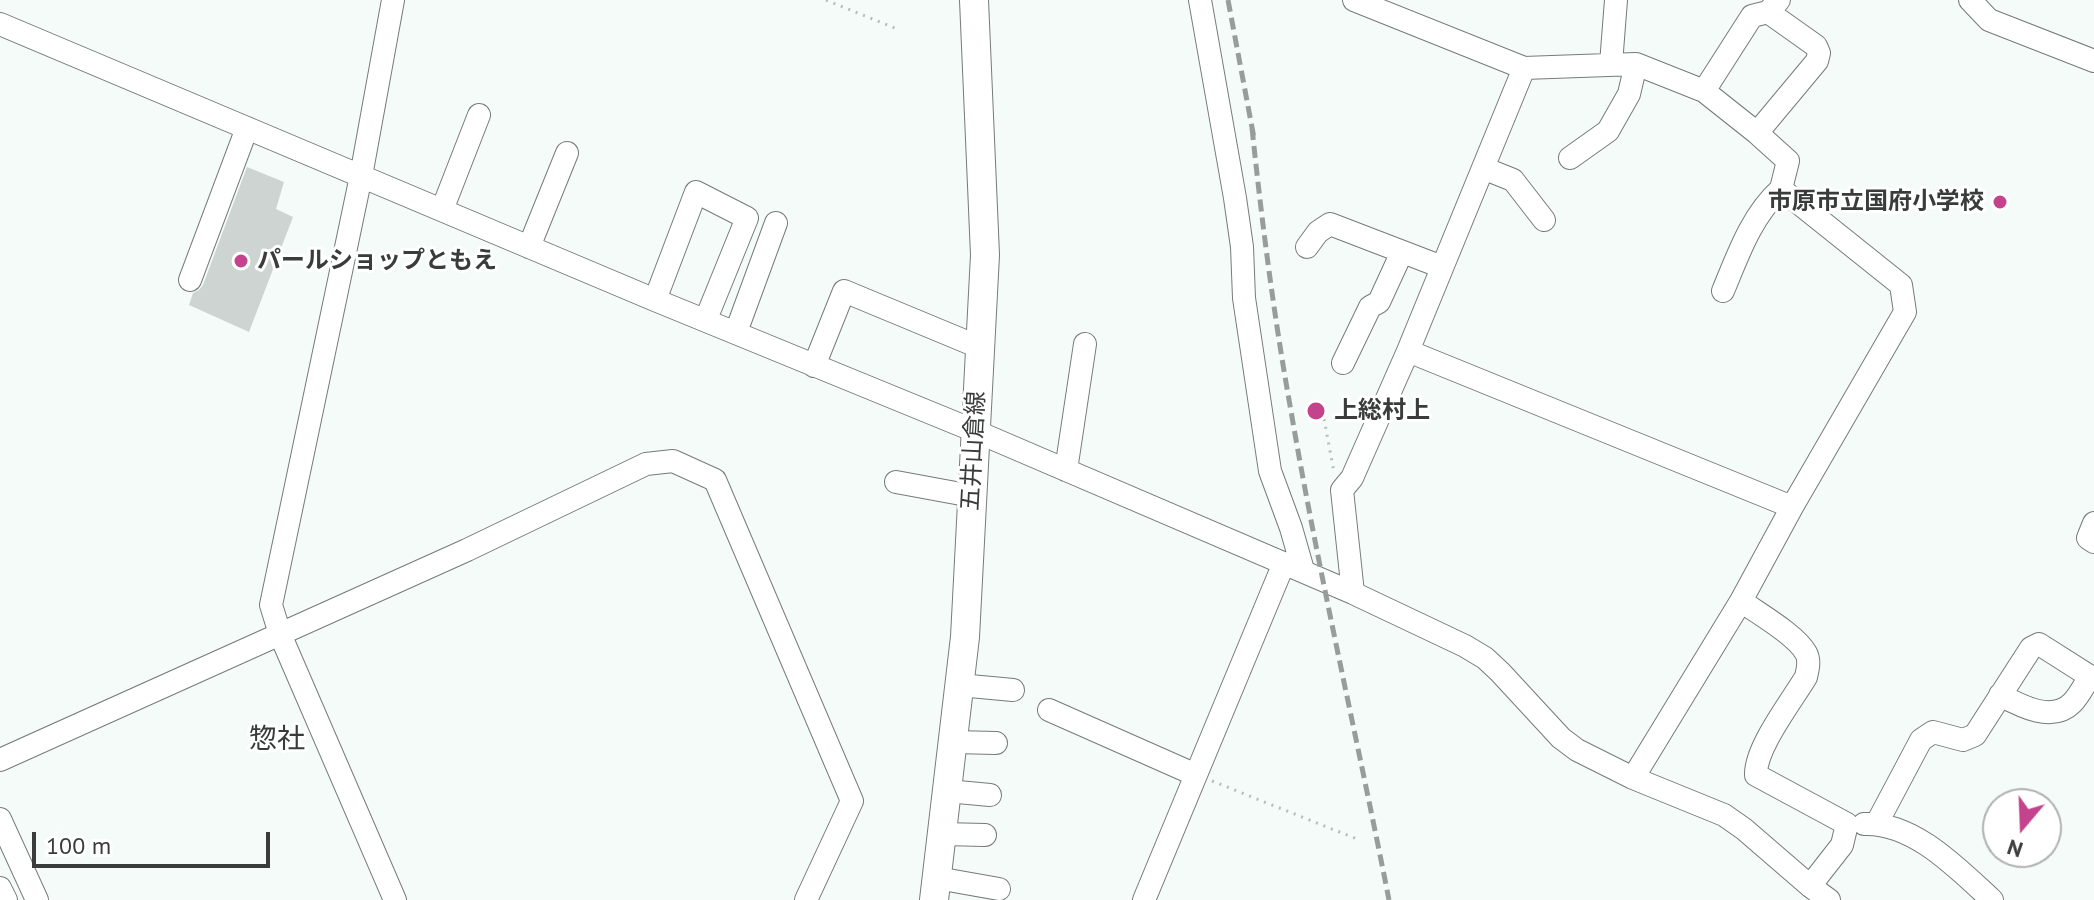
<!DOCTYPE html>
<html>
<head>
<meta charset="utf-8">
<style>
  body { margin:0 }
  #map { position:relative; width:2094px; height:900px; overflow:hidden; background:#f4fbf8; font-family:"PT Sans",sans-serif }
  canvas { display:block }
  .north { position:absolute; left:1982px; top:788px; width:80px; height:80px; box-sizing:border-box; background:#fff; border:2px solid #b0b1b1; border-radius:50%; rotate:199deg; font-size:22px; font-weight:700; line-height:32px; text-align:center; color:#3a3c3b }
  .north::after { content:''; display:block; margin:auto; width:28px; height:36px; background:#c4438c; clip-path:polygon(50% 0,100% 100%,50% 72%,0 100%) }
  .scale { position:absolute; left:32px; top:832px; width:238px; height:36px; box-sizing:border-box; border:4px solid #3a3c3b; border-top:0; padding-left:10px; font-size:24px; line-height:28px; white-space:nowrap; color:#3a3c3b; -webkit-text-stroke:6px #fff; paint-order:stroke }
</style>
</head>
<body>
<div id="map">
<canvas width="2094" height="900"></canvas>
<div class="north">N</div>
<div class="scale">100 m</div>
</div>
<script>
const ctx = document.querySelector('canvas').getContext('2d');
ctx.lineJoin = 'round';
function fill(path, color) { ctx.fillStyle = color; ctx.fill(path, 'evenodd'); }
function strokePath(path, color, width, dash) { ctx.strokeStyle = color; ctx.lineWidth = width; ctx.lineCap = dash ? 'butt' : 'round'; ctx.setLineDash(dash || []); ctx.stroke(path); }
function write(font, color, halo, rows, align = 'center') {
  ctx.font = font + ' "PT Sans","Noto Sans JP",sans-serif'; ctx.lineWidth = 6; ctx.setLineDash([]); ctx.textBaseline = 'middle'; ctx.strokeStyle = halo; ctx.fillStyle = color; for (const [text, x, y, turn = 0] of rows) {
    ctx.save(); ctx.translate(x, y); ctx.rotate((+turn || 0) * Math.PI / 180); ctx.textAlign = isNaN(turn) ? turn : align; if (halo) ctx.strokeText(text, 0, 0); ctx.fillText(text, 0, 0); ctx.restore();
  }
}
fill(new Path2D(`
  M247,167L284,182L276,209L293,217L249,332L189,305L193,293L199,290L203,285Z`), '#ced4d1');
const minor = new Path2D(`
  M393,0L361,176L271,605L280,634L395,900
  M1200,0L1235,198L1242,247L1244,298L1270,471L1291,528L1303,570
  M1354,0L1524,68L1636,64L1704,91L1757,133L1788,161L1781,189L1901,285L1905,312L1792,507L1741,601L1633,778
  M1970,0L1989,20L2094,61
  M0,24L655,300L975,431L1353,593L1465,646L1485,658L1500,672L1561,738L1577,750L1633,778L1724,815L1744,829L1810,886L1829,900
  M1611,64L1616,0
  M1704,91L1752,16L1768,12
  M1757,133L1817,61L1819,53L1816,46L1768,12L1779,0
  M1570,158L1608,131L1629,94L1636,64
  M1483,168L1513,180L1544,220
  M442,210L479,115
  M529,247L567,153
  M1307,247L1318,232L1330,224L1442,267
  M190,280L247,128
  M1723,291C1738,255 1751,216 1781,189
  M655,300L696,192L747,218L706,319
  M736,332L776,223
  M1408,351L1792,507
  M1343,363L1370,307L1379,302L1402,252
  M814,366L844,291L979,347
  M1066,470L1085,344
  M896,482L972,496
  M2094,523L2088,538L2094,542
  M1353,593L1342,490L1352,478L1408,351L1524,68
  M1741,601C1759,614 1796,635 1806,653C1810,660 1808,669 1806,677C1791,702 1755,748 1756,775L1847,824L1842,845L1810,886
  M959,685L1013,690
  M2000,695C2021,706 2052,723 2072,703C2079,696 2085,684 2090,676
  M1049,710L1196,775
  M953,742L996,743
  M0,760L467,550L646,464L673,461L715,480L852,801L806,900
  M947,791L990,795
  M0,819L37,900
  M1877,823L1921,740L1933,732L1963,740L1975,735L2031,648L2039,644L2094,679
  M1864,824C1914,822 1958,869 1992,900
  M942,834L985,835
  M937,878L999,889
  M0,888L6,900
  M1144,900L1284,563`);
const major = new Path2D(`
  M934,900L965,637L985,255L974,0`);
strokePath(minor, '#767b79', 24);
strokePath(major, '#767b79', 30);
strokePath(new Path2D(`
  M826,0L897,29
  M1324,419L1334,472
  M1212,781L1357,839`), '#b7bdba', 3, [2, 6]);
strokePath(minor, '#fff', 22);
strokePath(major, '#fff', 28);
strokePath(new Path2D(`
  M1228,0L1254,138
  M1252,128C1262,223 1274,317 1291,411C1319,575 1357,737 1389,900`), '#989d9b', 5, [12, 6]);
for (const [x, y, r, color] of [
  [2000,202,8,"#c4438c"],
  [241,261,8,"#c4438c"],
  [1316,411,10,"#c4438c"]
]) { const dot = new Path2D(); dot.arc(x, y, r, 0, 2 * Math.PI); ctx.fillStyle = color; ctx.fill(dot); strokePath(dot, '#fff', 3); }
write('bold 24px', '#3a3c3b', '#fff', [
  ["市原市立国府小学校",1984,202,"right"],
  ["パールショップともえ",257,261],
  ["上総村上",1334,411]
], 'left');
write('24px', '#3a3c3b', '#fff', [
  ["五井山倉線",974,451,-87]
]);
write('28px', '#373c3a', '#fff', [
  ["惣社",277,740]
]);
</script>
</body>
</html>
